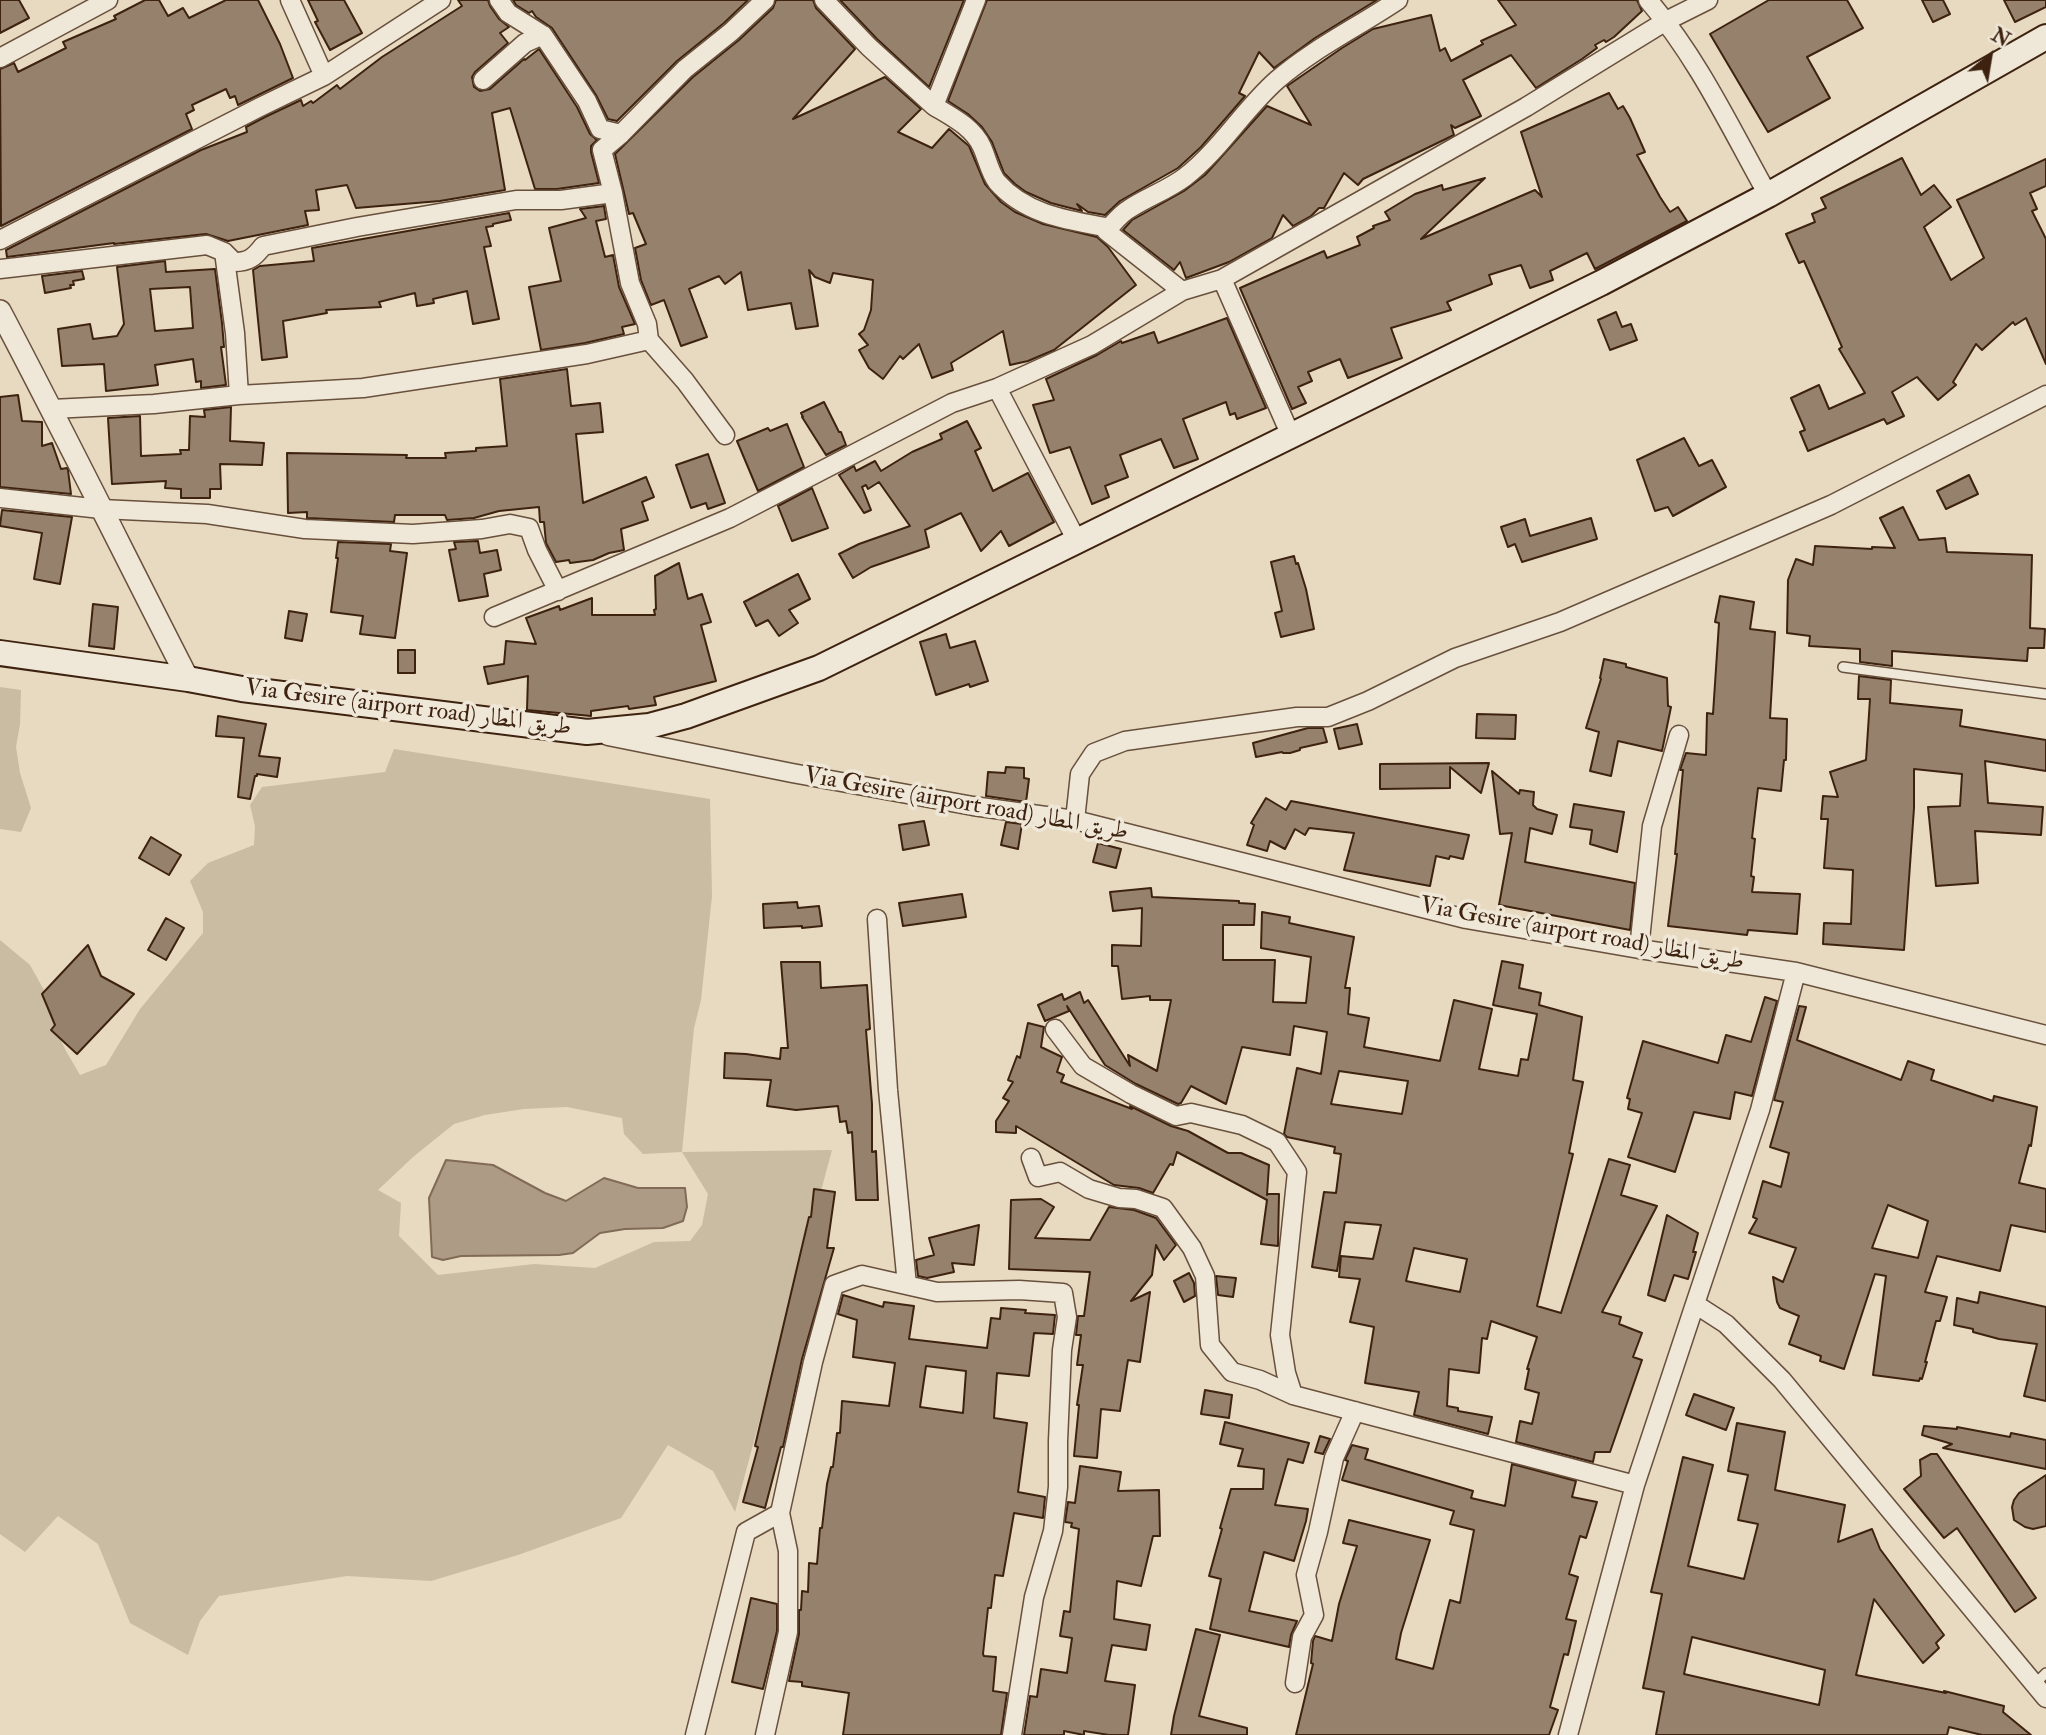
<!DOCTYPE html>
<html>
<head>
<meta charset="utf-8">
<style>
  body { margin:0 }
  #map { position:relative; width:2046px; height:1735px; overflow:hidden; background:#e7dac1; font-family:"IM FELL Double Pica",serif }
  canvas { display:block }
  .north { position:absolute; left:1955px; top:21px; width:70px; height:70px; -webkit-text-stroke:5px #efe7d7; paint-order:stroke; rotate:30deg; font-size:19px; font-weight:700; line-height:28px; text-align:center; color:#3e2210 }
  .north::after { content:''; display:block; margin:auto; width:24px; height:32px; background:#3e2210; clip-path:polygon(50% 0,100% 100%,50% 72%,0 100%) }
</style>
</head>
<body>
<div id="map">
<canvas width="2046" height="1735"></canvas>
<div class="north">N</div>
</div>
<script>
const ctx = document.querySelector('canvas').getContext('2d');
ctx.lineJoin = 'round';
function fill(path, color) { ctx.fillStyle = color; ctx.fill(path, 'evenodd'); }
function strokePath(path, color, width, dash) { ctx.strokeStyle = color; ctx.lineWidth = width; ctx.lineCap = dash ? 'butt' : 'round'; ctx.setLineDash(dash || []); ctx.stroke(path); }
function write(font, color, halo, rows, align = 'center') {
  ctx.font = font + ' "IM FELL Double Pica",Amiri,serif'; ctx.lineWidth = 7; ctx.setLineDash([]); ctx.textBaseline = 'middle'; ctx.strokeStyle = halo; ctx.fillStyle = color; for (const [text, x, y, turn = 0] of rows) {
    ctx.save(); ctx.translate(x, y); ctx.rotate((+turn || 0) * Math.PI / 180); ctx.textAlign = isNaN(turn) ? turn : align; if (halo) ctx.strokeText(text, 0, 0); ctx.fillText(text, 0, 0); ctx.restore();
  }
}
fill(new Path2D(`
  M0,687L21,690L20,724L16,747L20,773L31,808L21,832L0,829Z
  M394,749L710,799L712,896L701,1000L694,1028L682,1152L832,1150L735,1512L713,1471L668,1445L621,1518L518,1555L431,1581L347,1576L219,1596L200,1621L188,1655L130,1623L98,1544L58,1516L25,1552L0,1534V940L30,965L49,999L57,1032L66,1051L80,1075L106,1065L140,1009L203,933V912L190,881L208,863L254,845L255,826L250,805L262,787L385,772ZM567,1107L622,1118L624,1134L643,1154L682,1152L708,1194L702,1225L690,1241L654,1242L595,1268L534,1264L438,1275L399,1236L401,1203L378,1190L413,1157L454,1124L485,1115L524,1109Z`), '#cabba3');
const water = new Path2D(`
  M446,1160L493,1165L545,1193L566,1201L604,1178L638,1188H685L687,1207L683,1221L663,1228L625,1229L600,1233L573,1253L559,1255L461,1256L443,1260L432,1257L429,1198Z`);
fill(water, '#ae9b85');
strokePath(water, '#816b56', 2);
const building = new Path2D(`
  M0,0H19L29,18L0,33Z
  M145,0H159L168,16L183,8L189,18L226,0H258L280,44L293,78L238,105L235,96L230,98L226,89L192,105L194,110L186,114L192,129L1,226L0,69L14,63L18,72L66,48L63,42L116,19L114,16Z
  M308,0H344L362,33L330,50L315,22L318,21Z
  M458,0H488L490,6L499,19L509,27L500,33L508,43L475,72L472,77L474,87L480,91L490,89L524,59L525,60L539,49L577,107L590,134L597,140L591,146V152L599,183L557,189H535L510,108L492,113L505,190L440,201L356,208L347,185L316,190L319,210L305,211L308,225L228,241L206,234L114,244V243L7,257L6,250L201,150L247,132L246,127L265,117L301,100L303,106L311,101L313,103L337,85L340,89L382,57L462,6Z
  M513,0H748L724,23L677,61L617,121L608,119L596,95L552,28L536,17L532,11L529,13L516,5Z
  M776,0H813L816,8L855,49L793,119L885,77L921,109L898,132L932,148L949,129L969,146L985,184L1001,202L1015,212L1043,224L1097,237L1108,247L1136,285L1054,350L1028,361L1010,365L1003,331L951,363L953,370L932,378L919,344L903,359L900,356L883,379L869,368L859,350L868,345L859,334L864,330L871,310L873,280L833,273L830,283L815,277L809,270L818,326L796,329L791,303L748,310L741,272L725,284L719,276L689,289L707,337L681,346L664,300L651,305L641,280L635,248L646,244L633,213L629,214L615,154L693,77L739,40L773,8Z
  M840,0H964L929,87L877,39Z
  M987,0H1377L1315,38L1274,68L1259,52L1239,93L1245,96L1201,147L1178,168L1120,201L1105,215L1088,212L1077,204L1082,211L1051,203L1026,192L1015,184L1004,173L992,142L982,127L968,114L948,101Z
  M1498,0H1637L1642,11L1614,37L1606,42L1604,40L1595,45L1597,48L1582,59L1536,88L1511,55L1463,80L1481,116L1455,128L1451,125L1454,135L1363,179L1358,185L1344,173L1324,208H1319L1311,216L1293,226L1283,215L1272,238L1229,262L1186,278L1180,262L1174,270L1123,230L1132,220L1184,191L1205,175L1267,106L1311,125L1287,86L1342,48L1373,29L1431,15L1440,51L1445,48L1451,61L1483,44L1481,41L1516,25Z
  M1769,0H1847L1863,28L1807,57L1830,98L1768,132L1710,34Z
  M1922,0H1943L1950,14L1933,22Z
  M2004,0H2046V7L2015,22Z
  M1609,93L1618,109L1623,106L1630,118L1645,152L1637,155L1660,197L1670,212L1678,207L1687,221L1595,269L1587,253L1550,271L1553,280L1530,288L1521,265L1489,275L1492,284L1447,302L1451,310L1391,328L1402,358L1348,378L1340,359L1308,372L1312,381L1298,387L1306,403L1292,409L1240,288L1324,251L1327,258L1360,245L1357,237L1374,228L1373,226L1390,220L1385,212L1415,194L1442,185L1443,190L1485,178L1421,239L1535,190L1542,197L1521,132Z
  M1902,158L1921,195L1934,185L1951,207L1924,227L1951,280L1984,258L1957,200L2046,159V186L2030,193L2037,209L2032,211L2046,239V364L2026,318L2015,325L2013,322L1982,350L1976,344L1953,382L1956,385L1938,400L1917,377L1892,392L1904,416L1887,424L1884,419L1808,451L1800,432L1805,430L1791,398L1819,385L1829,409L1865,393L1839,349L1842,347L1804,261L1799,263L1786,234L1815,222L1812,214L1826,208L1821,198Z
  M604,206L606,219L596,221L605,257L613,255L619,287L635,324L622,327L624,334L585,343L541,350L529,287L561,281L549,228L586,218L580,209Z
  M509,213L511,220L493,224V226L486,227L491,246L484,247L499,319L473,324L467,291L433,299L434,303L417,306L415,293L379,302L381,307L326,310L327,313L283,321L287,357L262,360L253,270L260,266L314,261L312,248Z
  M165,261L166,272L215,269L222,323L224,347H221L226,385L201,388V381L196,382L193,359L155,365L158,385L106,391L104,364L62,366L58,329L90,324L93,339L117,336L124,324L117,267ZM190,287L193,328L155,331L150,289Z
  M82,271L84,279L73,281L74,285H70L71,288L45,293L42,276Z
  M1616,312L1622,327L1631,324L1637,340L1610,350L1598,320Z
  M1227,318L1266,408L1237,419L1235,413L1230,415L1226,402L1183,419L1198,459L1174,468L1161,439L1120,455L1128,477L1105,486L1109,497L1092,504L1070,447L1050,453L1033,405L1054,400L1046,379L1097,355L1121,341L1122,343L1154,332L1158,343Z
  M567,369L571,406L600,403L603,432L576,434L583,503L646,477L654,497L642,502L648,520L621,529L624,550L609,553L593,560L570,563L569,560L556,562L546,543L544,522H540L539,507L499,511L474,518L447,520L445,515H395L394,522L307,518V512L288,513L287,453L407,455L406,458H446L445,453L476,451V448L507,446L500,379Z
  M18,395L22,421L42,422V446L52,443L61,469L67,468L68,470L71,494L0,487V397Z
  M824,402L839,432H841L846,445L826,455L802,417H803L801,413Z
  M231,407L230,441L264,443L262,465L220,464L221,489H210V498H181V489L165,488L166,481L112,484L108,418L140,416L141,456L181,454L180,450H189L190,416L205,417L204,410Z
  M967,421L981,448L975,451L993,491L1028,473L1054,522L1009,546L1001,531L981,551L961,513L925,530L929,547L871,567L853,578L839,554L859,544L910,526L879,482L868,489L866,485L862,487L871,510L864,513L839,475L854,466L856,471L875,461L881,471L912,452L942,439L940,434Z
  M787,424L804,467L758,491L737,441L768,428L770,431Z
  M1684,438L1699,466L1712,460L1726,487L1673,516L1668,507L1655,511L1637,460Z
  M708,454L725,503L708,509L706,503L691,508L676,465Z
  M1969,475L1978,494L1946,509L1937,491Z
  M812,488L828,528L792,541L778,506Z
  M1903,507L1919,540L1945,538L1947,552L2032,555L2030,628L2045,629L2044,648H2028L2027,661L1892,651V666L1860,662V649L1809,646L1810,636L1787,633L1788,580L1796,559L1813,565L1815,546L1872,549V547L1895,548L1880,518Z
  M2,510L72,517L60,584L34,579L42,533L0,526Z
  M1591,518L1597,539L1522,562L1515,544L1508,547L1501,527L1525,519L1530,536Z
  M478,541L480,553L497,550L501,570L484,574L488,596L459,601L449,550L456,549L454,542Z
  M338,542L391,544L390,551L407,553L395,638L360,634L363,616L331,612L338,558H336Z
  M1294,556L1296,564L1298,563L1306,589L1314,629L1281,637L1275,613L1282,611L1271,562Z
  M679,563L688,599L702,594L711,622L701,625L716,681L654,697L656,705L629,709L628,706L591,711V716L527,710L528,676L488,684L484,667L504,664L506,641L536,644L526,618L559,606L560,610L592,598V615H655L654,610L656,609L655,576Z
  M798,574L810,599L789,610L798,623L779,636L768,620L756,626L744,602Z
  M1720,596L1754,602L1750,629L1775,632L1770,718L1787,719L1786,760H1784L1781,791L1758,788L1752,838L1755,839L1751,876L1754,877L1752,892L1800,894L1797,934L1748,930L1747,935L1668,926L1677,854H1675L1683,770H1680L1686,753L1706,755L1707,713L1713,714L1719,623L1715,622Z
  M93,604L118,607L114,649L89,646Z
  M289,611L307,614L302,641L285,638Z
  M946,634L950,648L975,641L988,681L970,687L969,684L936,695L920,642Z
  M398,650H415V673H398Z
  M1604,659L1626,664V667L1667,678L1668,706L1671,707L1662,751L1618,741L1611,776L1590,771L1599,732L1586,728L1601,679L1600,678Z
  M1859,676L1891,680L1890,703L1962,710L1960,726L2046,740V771L1985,761L1988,803L2043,807L2041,835L1975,831L1978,883L1936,886L1928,807L1960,806L1962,774L1914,769V808L1904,950L1823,944L1824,923L1851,924L1853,870L1824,868L1828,819H1821L1823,796L1838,797L1830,772L1866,760L1870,699H1858Z
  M1477,714L1516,715L1515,739L1476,738Z
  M218,716L266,724L259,756L280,758L277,777L257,774V776H255L250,799L238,797L244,738L216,736Z
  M1357,724L1362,744L1339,749L1334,729Z
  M1308,728H1323L1327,742L1300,748V750L1290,753H1283L1282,752L1256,757L1253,743Z
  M1489,763L1481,793L1450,767V788L1380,789V764Z
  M1006,767L1024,768V778L1029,779L1026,802L986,796L988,772L1005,773Z
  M1492,771L1519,794L1520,790L1534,792L1533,805L1537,809L1557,815L1552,834L1530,828L1525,862L1635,883L1630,930L1499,905L1512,833L1500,834Z
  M1266,798L1286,810L1291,801L1469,835L1463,859L1450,856L1449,859L1436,856L1430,886L1344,870L1354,833L1309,828L1305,835L1295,829L1285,849L1270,841L1267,851L1247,845L1254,825L1251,823Z
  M1574,804L1624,812L1617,852L1590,844L1592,830L1570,827Z
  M924,821L929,845L903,850L899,825Z
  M1006,822L1022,824L1018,849L1001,845Z
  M151,837L181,855L169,875L139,858Z
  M1098,843L1121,849L1116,868L1093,862Z
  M1151,888L1152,897L1239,901V903L1255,904L1254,925H1223V960H1275L1273,1002L1306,1003L1311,957L1261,948L1262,912L1290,917L1289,923L1354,937L1345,988H1350L1348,1014L1369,1018L1364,1047L1440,1061L1454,1000L1492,1009L1479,1069L1518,1076L1521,1059L1528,1060L1537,1014L1493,1005L1502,961L1523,965L1519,988L1541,993L1539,1005L1582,1017L1573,1080L1583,1082L1569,1153L1573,1154L1537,1306L1561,1313L1609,1159L1630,1165L1621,1195L1657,1206L1602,1312L1621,1317L1619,1324L1642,1333L1633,1357L1642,1360L1610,1452H1595L1593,1462L1516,1442L1520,1421L1532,1424L1539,1393L1525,1389L1529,1369H1527L1537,1337L1491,1321L1487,1339L1482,1338L1479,1373L1449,1369L1447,1406L1458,1408V1411L1492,1417L1488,1434L1414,1415L1419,1392L1365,1383L1374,1327L1350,1322L1360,1279L1339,1277L1341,1256L1373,1259L1381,1225L1345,1222L1337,1271L1312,1267L1324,1192L1336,1193L1341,1154L1334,1153L1335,1147L1287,1137L1284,1134L1297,1068L1321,1074L1327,1032L1294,1026L1290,1055L1242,1047L1226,1104L1191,1086L1181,1103L1178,1104L1136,1084L1105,1065L1067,1006L1069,1011L1045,1021L1038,1005L1062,994L1064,1000L1080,992L1084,1003L1088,1000L1130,1066L1128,1055L1157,1071L1171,1000H1150V996L1122,999L1118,966H1112V945L1141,946L1142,908L1113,911L1110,892ZM1339,1071L1408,1081L1402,1114L1331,1104ZM1414,1248L1467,1259L1460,1292L1406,1281Z
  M962,894L966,917L903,926L899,903Z
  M797,902L798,908L819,906L822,926L802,928V926L764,928L763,904Z
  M166,918L184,928L166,960L148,950Z
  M88,945L101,976L134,994L77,1054L51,1030L55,1025L42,994Z
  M781,962H820L821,988L867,985L870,1029L866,1030L872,1104V1152L876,1151L878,1200H856L852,1132L848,1133L846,1121L840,1122L838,1106L796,1110L767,1106L771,1080L724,1078L725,1053L746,1054L780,1059L781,1048H788Z
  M1765,997L1777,1001L1752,1096L1735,1092L1730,1119L1694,1112L1675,1172L1628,1157L1642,1113L1628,1109L1630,1099L1627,1098L1643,1041L1718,1063L1726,1035L1751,1042Z
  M1799,1006L1806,1007L1797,1040L1901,1080L1908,1061L1934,1070L1931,1080L1993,1101L1994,1096L2037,1107L2031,1146L2029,1145L2019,1183L2046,1189V1232L2011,1225L2000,1271L1937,1256L1925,1292L1947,1297L1940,1321H1936L1925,1362H1927L1922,1379L1920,1378L1919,1381L1873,1375L1886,1276L1875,1274L1844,1369L1820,1361L1821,1356L1789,1344L1799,1316L1780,1308L1777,1302L1773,1277L1783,1282L1796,1248L1749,1233L1757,1219L1753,1217L1763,1181L1781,1187L1789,1153L1770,1147L1783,1102L1774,1100ZM1888,1205L1928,1221L1918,1258L1872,1248Z
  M1028,1023L1044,1027L1041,1047L1062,1057L1057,1072L1064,1075L1061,1082L1132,1109L1130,1106L1171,1126L1188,1131L1228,1153H1241L1269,1165L1267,1195L1268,1194H1279L1278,1246L1261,1244L1267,1200L1177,1152L1173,1165L1170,1164L1153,1193L1139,1188L1114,1185L1016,1126V1133L996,1132V1121L1009,1101L1003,1098L1013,1082L1008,1080L1017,1056L1020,1058Z
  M814,1189L835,1192L827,1248H834L802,1359L783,1447H781L765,1508L743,1502L758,1447L755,1446L809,1217H811Z
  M1041,1199L1054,1207L1035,1238L1090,1240L1109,1207L1134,1210L1156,1218L1176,1245L1164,1260L1156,1245L1152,1275L1131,1301L1150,1292L1140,1362L1128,1360L1120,1411L1101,1409L1097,1458L1074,1456L1079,1405H1077L1083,1365H1077L1081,1335H1076L1078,1316H1084L1090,1272L1009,1269L1011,1200Z
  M1667,1215L1698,1233L1693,1252H1696L1688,1279L1674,1275L1665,1301L1648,1295Z
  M979,1225L974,1265L952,1263L954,1272L927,1278L918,1276L916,1260L934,1255L929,1238Z
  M1189,1273L1194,1283L1195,1296L1184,1302L1174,1281Z
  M1216,1276L1236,1278L1233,1297L1218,1295Z
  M1980,1292L2046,1307V1401L2024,1396L2037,1344L1999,1339L1973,1332V1329L1954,1325L1957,1298L1978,1303Z
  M843,1295L883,1307L884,1302L914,1306L909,1339L987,1348L991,1318L1000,1319L1001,1308L1026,1310L1025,1313L1055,1315L1053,1334L1034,1333L1029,1376L997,1373L994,1418L1027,1423L1018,1492L1045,1497L1043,1518L1014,1513L1003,1576L995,1575L991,1608H988L983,1654L984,1656L996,1657L993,1691L1007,1693L1001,1735H843L849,1693L802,1686V1682L789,1681L799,1634V1610H801L802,1591L808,1592L809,1563L817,1564L820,1528H822L827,1484L831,1467H833L837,1433H840L842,1401L889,1406L895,1363L853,1357L857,1320L838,1314ZM926,1366L966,1371L963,1413L920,1407Z
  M1205,1390L1232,1395L1229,1418L1201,1414Z
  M1694,1394L1734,1408L1726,1430L1686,1415Z
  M1225,1422L1309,1443L1303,1463L1288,1459L1275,1505L1308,1509L1306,1521L1294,1561L1264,1552L1249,1611L1297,1621L1291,1635L1289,1647L1210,1629L1221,1579L1209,1576L1222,1529L1220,1528L1231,1489H1263L1264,1469L1238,1466L1243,1449L1220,1444Z
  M1737,1423L1785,1432L1775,1490L1845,1505L1838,1542L1872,1529L1880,1549L1944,1635L1936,1643L1939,1648L1923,1663L1874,1599L1856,1675L1946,1693L1944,1691L2004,1706L2003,1712L2031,1735H1982L1949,1727L1947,1735H1656L1664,1692L1643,1688L1662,1594L1651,1592L1683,1457L1713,1465L1688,1566L1744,1579L1758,1524L1738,1520L1748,1475L1728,1471ZM1692,1637L1825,1670L1819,1705L1684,1674Z
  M1924,1426L1957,1429V1427L2010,1437L2011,1433L2046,1440V1469L1943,1448L1952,1444L1922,1435Z
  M1320,1436L1330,1439L1323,1454L1315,1452Z
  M1352,1445L1368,1449L1365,1459L1473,1491L1471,1498L1505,1506L1512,1464L1576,1481L1572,1497L1597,1502L1586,1538L1580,1536L1569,1574L1578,1577L1566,1619L1576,1621L1568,1655L1564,1654L1550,1707L1558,1710L1549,1735H1296L1313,1664L1311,1663L1313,1641L1315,1636L1332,1641L1339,1604L1357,1546L1343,1543L1349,1520L1430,1540L1401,1633L1396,1659L1433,1669L1450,1600L1460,1603L1474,1530L1450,1524L1454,1511L1342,1480L1348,1461L1345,1460Z
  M1931,1454H1937L2036,1598L2015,1612L1957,1528L1944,1538L1904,1489L1921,1476L1920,1460Z
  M1080,1466L1121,1472L1118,1491L1159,1490L1160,1536H1153L1141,1586L1117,1581L1114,1619L1150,1625L1146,1650L1112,1645L1105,1681L1135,1685L1128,1735H1109L1084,1731V1735L1064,1731V1735H1024L1030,1696L1037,1697L1041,1669L1067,1673L1072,1638L1060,1636L1064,1611L1070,1612L1079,1529L1071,1527L1072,1523L1065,1522L1068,1502L1075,1503Z
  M2046,1475V1526L2033,1529L2025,1527L2014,1520L2012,1507L2014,1500L2019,1493Z
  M751,1598L777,1604V1631L763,1689L732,1682Z
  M1196,1629L1220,1635L1199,1716L1247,1728V1735H1171L1174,1716Z`);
fill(building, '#96826c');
strokePath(building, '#3e2210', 2);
const service = new Path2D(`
  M1843,667L2046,694
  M2035,1684L2046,1673`);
const minor = new Path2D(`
  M290,0L324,76
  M499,0L508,13L543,35
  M824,0L869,47L934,106
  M976,0L934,106C952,117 973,127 982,147C987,158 990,173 997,182C1025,214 1066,220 1105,227L1106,231
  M1648,0C1698,58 1731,129 1768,195
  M0,58L108,0
  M483,80L525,43L543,35L587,101L600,129L621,134L602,150L613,193L630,283L647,324L649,340L685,381L725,435
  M621,134L685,69L731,32L765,0
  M0,240L260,107L324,76L441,0
  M224,252L235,333L239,395
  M0,269L207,245L224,252L234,262C248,262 254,258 263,246L357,227L516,200H561L613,193
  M1222,279L1291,436
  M1182,291L1106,231C1113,224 1120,214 1129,209C1147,197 1168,190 1185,177C1220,150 1244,109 1277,80C1314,48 1358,27 1398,0
  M997,388L1077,541
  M52,409L154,404L239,395L363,388L587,354L649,340
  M0,498L101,509L207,514L305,529L413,534L482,529L510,524L529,528L537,550L558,591
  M494,617L730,518L952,403L997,388L1092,345L1182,291L1222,279L1526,107L1666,21L1708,0
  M608,736L792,773L973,806L1075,820L1466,919L1639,949L1796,972L2046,1035
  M1075,820L1080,774L1094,753L1125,741L1297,717H1328L1368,701L1455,658L1560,622L1831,505L2046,395
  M877,919L888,1090L907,1285
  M1639,949L1652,826L1679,735
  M1796,972L1760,1110L1695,1304L1726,1324L1782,1380L2046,1698
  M1055,1029L1083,1066L1131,1094L1176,1116L1191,1113L1242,1125L1277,1142L1297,1172L1280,1335L1286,1373L1293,1395L1635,1485
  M1031,1158L1038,1177L1060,1172L1089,1189L1119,1198L1136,1199L1163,1208L1192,1248L1205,1276L1210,1345L1232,1372L1260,1380L1293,1395
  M1295,1683L1302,1637L1314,1615L1306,1575L1318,1532L1334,1458L1355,1411
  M695,1735L746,1532L780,1513
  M765,1735L788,1632V1551L780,1513L813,1362L834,1285L862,1275L937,1292L1019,1290L1063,1293L1067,1317L1062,1350L1058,1441V1487L1053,1531L1034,1597L1012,1735
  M1568,1735L1635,1485L1695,1304`);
const tertiary = new Path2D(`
  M0,311C64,432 125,556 188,679`);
const secondary = new Path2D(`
  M0,653L188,679L242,689L587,732L649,726L686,716L819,668L1601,283L1768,195L2046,37`);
strokePath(service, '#68503c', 12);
strokePath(minor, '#68503c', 21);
strokePath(tertiary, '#68503c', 24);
strokePath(secondary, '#3e2210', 28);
strokePath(service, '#efe7d7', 9);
strokePath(minor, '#efe7d7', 18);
strokePath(tertiary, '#efe7d7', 21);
strokePath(secondary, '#efe7d7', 24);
write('24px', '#3e2210', '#efe7d7', [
  ["Via Gesire (airport road) طريق المطار",408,709,7],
  ["Via Gesire (airport road) طريق المطار",966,805,10],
  ["Via Gesire (airport road) طريق المطار",1582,935,10]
]);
</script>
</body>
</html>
